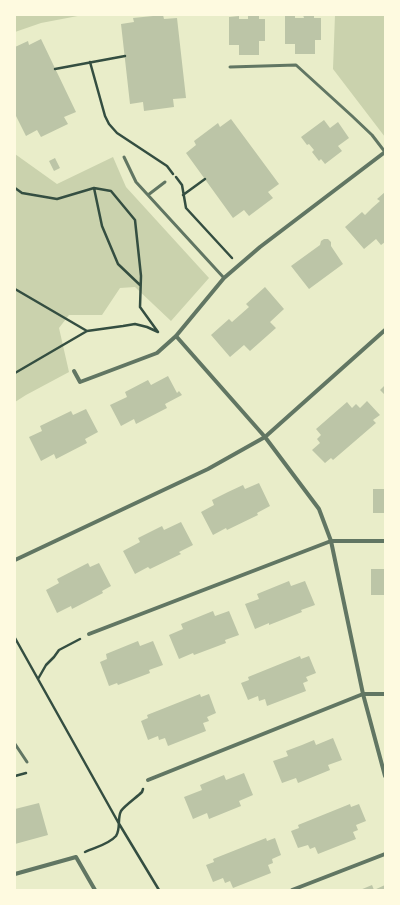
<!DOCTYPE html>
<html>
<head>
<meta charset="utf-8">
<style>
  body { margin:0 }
  #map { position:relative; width:400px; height:905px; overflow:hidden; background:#e9edc9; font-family:Inter,sans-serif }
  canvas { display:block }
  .frame { position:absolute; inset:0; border:16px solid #fefae0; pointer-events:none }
</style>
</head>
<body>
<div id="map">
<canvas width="400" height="905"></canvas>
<div class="frame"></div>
</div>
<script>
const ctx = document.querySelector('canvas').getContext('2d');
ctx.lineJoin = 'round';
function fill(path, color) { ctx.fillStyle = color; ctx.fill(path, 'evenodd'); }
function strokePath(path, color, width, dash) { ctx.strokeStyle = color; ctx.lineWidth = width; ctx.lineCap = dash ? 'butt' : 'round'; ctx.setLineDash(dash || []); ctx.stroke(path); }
fill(new Path2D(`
  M15,15H83L41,23L15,32Z
  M335,15H385V137L333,69Z
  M15,154L57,184L113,157L126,187L209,278L171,321L135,287L120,288L102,315H69L59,328L69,372L26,395L15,402Z`), '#cad2ad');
fill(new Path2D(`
  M163,15L164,19L177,18L186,98L173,99L174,107L144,111L143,102L130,104L121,24L134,22L133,18Z
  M295,15V18H304L303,15H314V18H321V40H315V54H295V44H285V16Z
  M239,16V19H248V16H259V19H265V41H259V55H239V45H229V17Z
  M41,39L76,112L64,117L68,124L41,137L37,130L26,136L15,114V47L28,41L29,45Z
  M231,119L279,184L268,192L273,198L249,216L244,210L233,218L186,153L196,145L194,141L218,123L220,127Z
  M324,120L330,128L338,122L349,138L338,146L342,151L325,164L321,159L319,161L312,152L314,150L309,144L307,145L301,137Z
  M55,158L60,168L54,171L49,161Z
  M385,192V242L381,245L376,239L364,249L345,227L362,212L365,215L372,208L380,201L377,199Z
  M324,239H328L331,242V246L343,264L309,289L291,266L320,245L321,241Z
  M265,287L284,309L270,322L276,328L250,351L244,345L230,357L211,335L229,319L232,322L249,307L246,304Z
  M168,376L177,393L179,391L182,395L165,404L167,408L136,424L134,419L121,426L110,405L127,397L125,392L148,380L151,385Z
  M385,385V395L380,390Z
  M367,401L380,415L373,420L376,423L333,460L331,458L325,463L312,450L320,443L317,439L321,435L316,429L347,402L352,408L356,404L360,408Z
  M86,409L98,432L85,439L87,443L56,459L54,454L41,461L29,437L42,431L40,426L71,411L73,415Z
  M259,483L270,506L257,513L258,515L227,530L226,528L213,535L201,512L214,505L212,500L228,492L243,485L245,489Z
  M373,489H385V513H373Z
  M181,522L193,545L179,552L181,554L150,569L148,567L135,574L123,551L140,542L138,538L162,526L164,530Z
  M88,563L90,567L99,563L111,586L102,591L103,593L72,609L71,606L57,613L46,590L59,583L57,579Z
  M371,569H385V595H371Z
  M289,581L291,586L305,581L315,605L301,610L302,612L269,625V623L255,629L245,604L259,599L257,594Z
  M213,611L215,616L229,611L239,635L225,640L226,643L194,655L193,653L179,659L169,635L183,629L181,624Z
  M138,641L140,646L153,641L163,665L149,670L150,673L118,685L117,683L109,686L100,662L107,659L106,654Z
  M300,656L301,659L309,656L316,673L306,677L308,681L303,683L306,691L267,706L265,699L259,701L258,696L248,700L241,683L249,680L248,677Z
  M200,694L201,697L209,694L216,713L207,717L209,721L203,723L206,731L168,746L165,738L159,740L158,736L148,740L141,721L148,718L147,715Z
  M333,738L342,760L328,765L330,770L298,783L296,778L282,783L273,761L288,756L286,751L302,745L314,740L316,745Z
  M244,773L253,795L239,801L241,806L209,819L207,813L193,819L184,797L202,790L200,785L224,775L226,780Z
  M39,803L48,835L15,844V809Z
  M350,804L351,807L359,804L366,821L356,825L358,830L353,832L356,839L318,854L315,847L310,849L308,845L298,848L291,831L299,828L298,825Z
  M266,838L267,841L275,838L281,855L272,859L273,863L268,865L271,873L233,888L230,881L225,883L223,878L213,882L206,865L214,862L213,859Z
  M372,885L374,890L385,885V890H360Z`), '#bcc5a7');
strokePath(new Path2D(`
  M90,62L105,116L109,124L117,133L167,166L173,174
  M55,69L125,56
  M176,177L182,185L186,208L232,258
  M15,188L22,193L57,199L94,188L111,191L135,220L141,276L140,307L158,332
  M94,188L102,226L118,264L140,285
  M183,195L205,179
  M15,289L87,331L123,326L135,324L147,327L158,332
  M15,373L87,331
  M15,638L118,822L159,890
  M38,679L46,665L54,657L59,650L80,639
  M15,776L26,773
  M85,852C95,847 108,845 116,836C121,829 117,819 121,811C124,806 137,797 142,792L143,789`), '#344e41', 2.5);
strokePath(new Path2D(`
  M230,67L296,65L352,116L372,135L385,152
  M124,157L136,182L224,278
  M148,195L165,182
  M15,744L27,762`), '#617663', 3);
strokePath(new Path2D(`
  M176,336L265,437L319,509L331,541L363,694L385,776
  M74,371L80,382L157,353L176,336L224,278L260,247L385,152
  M15,560L208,469L265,437L385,330
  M89,634L331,541H385
  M148,780L363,694H385
  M15,874L76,857L95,890
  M292,890L385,854`), '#617663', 4);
</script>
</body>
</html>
